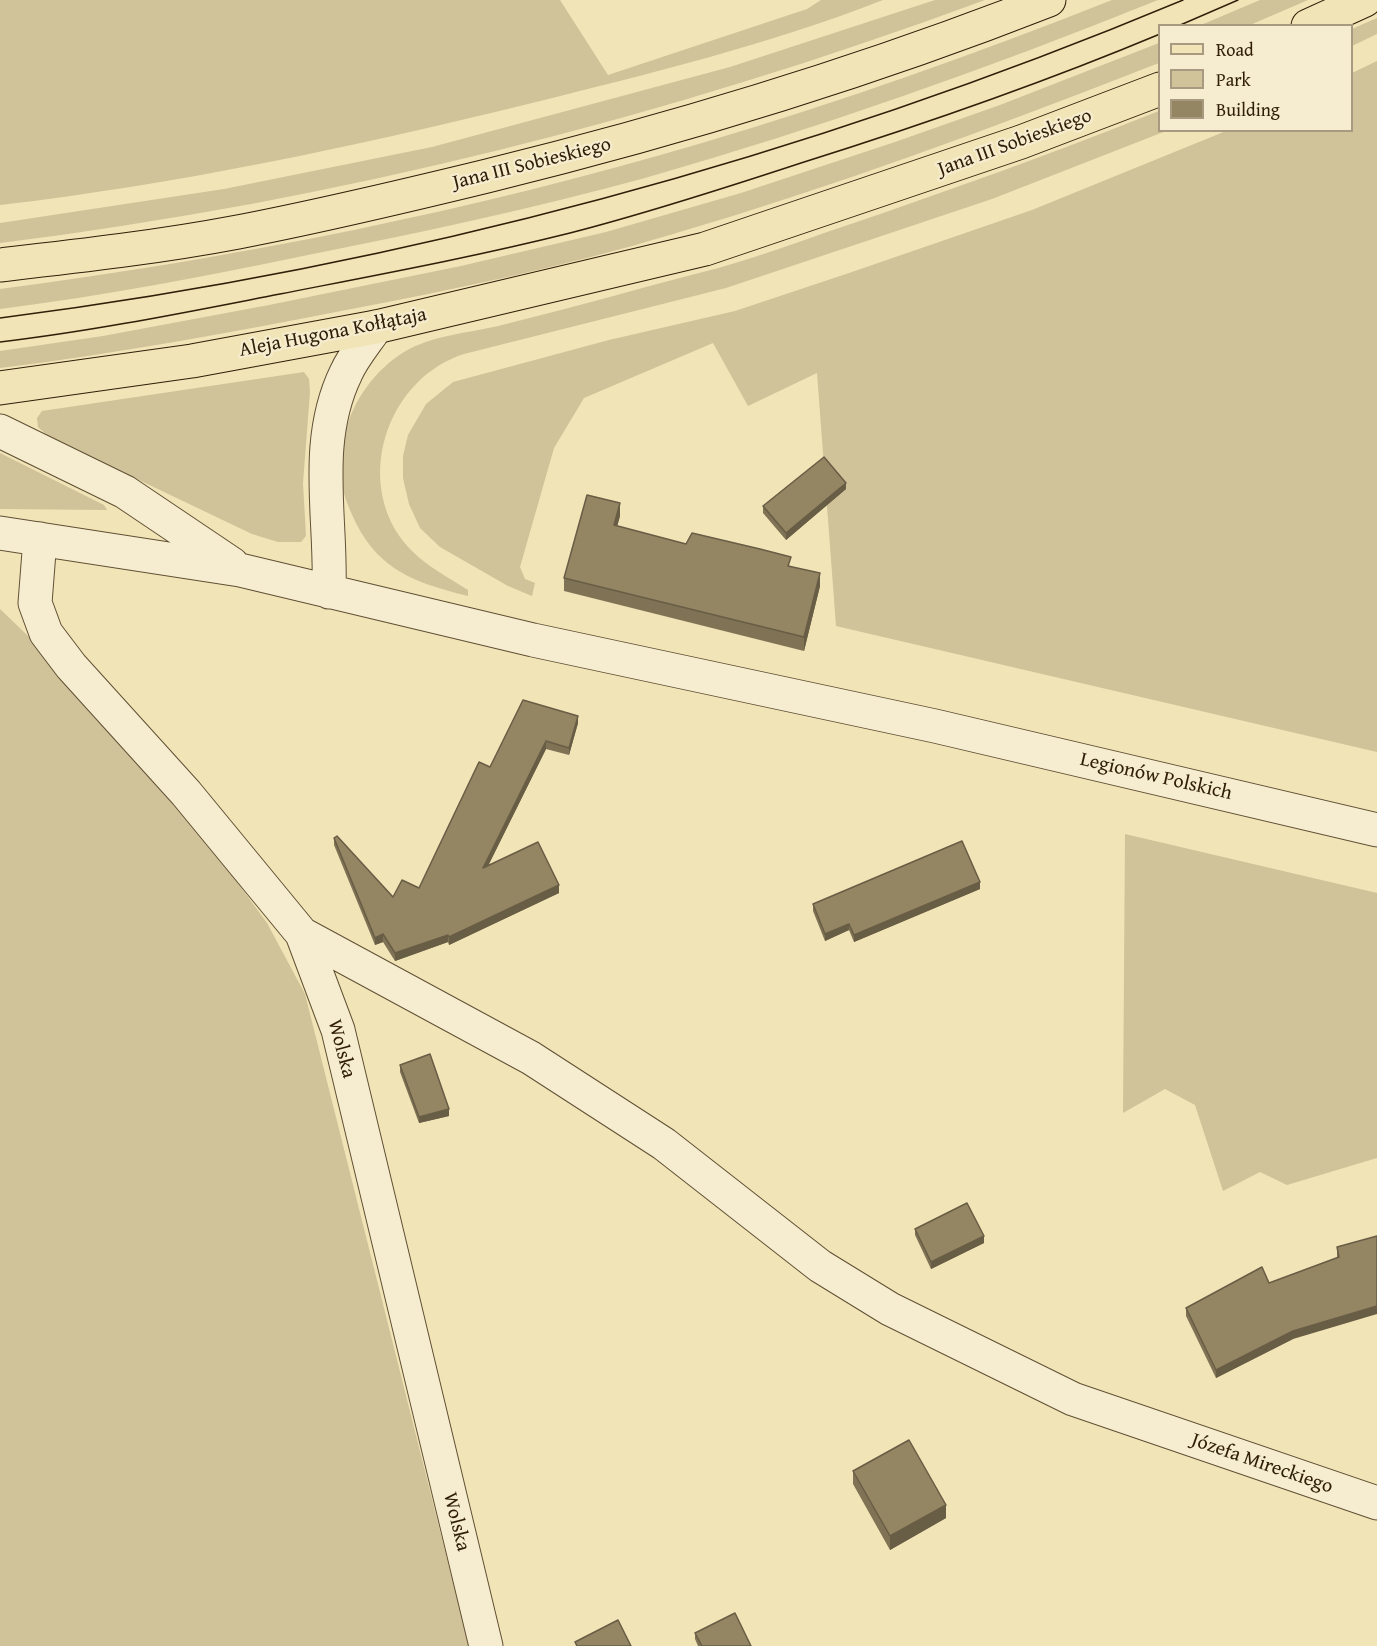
<!DOCTYPE html>
<html>
<head>
<meta charset="utf-8">
<style>
  body { margin:0 }
  #map { position:relative; width:1377px; height:1646px; overflow:hidden; background:#f1e4b7; font-family:"Gentium Book Plus",serif }
  canvas { display:block }
  .legend { position:absolute; left:1158px; top:24px; width:195px; height:108px; box-sizing:border-box; background:#f6edd0; border:2px solid #a79a80; margin:0; padding:8px 10px; list-style:none; font-size:18px; color:#301e08 }
  .legend li { display:flex; align-items:center; gap:12px; height:30px }
  .legend b { width:30px; border:2px solid #a79a80 }
</style>
</head>
<body>
<div id="map">
<canvas width="1377" height="1646"></canvas>
<ul class="legend">
<li><b style="height:8px;background:#f1e4b7"></b>Road</li>
<li><b style="height:16px;background:#d0c299"></b>Park</li>
<li><b style="height:16px;background:#948563"></b>Building</li>
</ul>
</div>
<script>
const ctx = document.querySelector('canvas').getContext('2d');
ctx.lineJoin = 'round';
function fill(path, color) { ctx.fillStyle = color; ctx.fill(path, 'evenodd'); }
function strokePath(path, color, width, dash) { ctx.strokeStyle = color; ctx.lineWidth = width; ctx.lineCap = dash ? 'butt' : 'round'; ctx.setLineDash(dash || []); ctx.stroke(path); }
function write(font, color, halo, rows, align = 'center') {
  ctx.font = font + ' "Gentium Book Plus",serif'; ctx.lineWidth = 4.5; ctx.setLineDash([]); ctx.textBaseline = 'middle'; ctx.strokeStyle = halo; ctx.fillStyle = color; for (const [text, x, y, turn = 0] of rows) {
    ctx.save(); ctx.translate(x, y); ctx.rotate((+turn || 0) * Math.PI / 180); ctx.textAlign = isNaN(turn) ? turn : align; if (halo) ctx.strokeText(text, 0, 0); ctx.fillText(text, 0, 0); ctx.restore();
  }
}
fill(new Path2D(`
  M0,0H560L608,75L807,9L821,0H883C768,45 648,74 528,104C353,147 179,184 0,205Z
  M935,0H985C666,118 337,201 0,243V223L224,189L432,147L730,67Z
  M1112,0H1158C990,68 819,128 645,178C532,209 418,233 303,256C203,277 102,296 0,309V289C238,258 472,211 702,143C841,102 978,53 1112,0Z
  M1260,0H1308L1250,25H1201Z
  M1377,18V34L1352,46V29Z
  M1159,43V63L1146,68C990,129 833,187 673,234C564,267 452,290 341,311C228,333 115,354 0,368V351L103,336L269,305L461,266L606,232L741,193L895,142L1000,105Z
  M1377,61V752L836,626L817,373L748,406L713,343L584,398L554,448L520,567L525,579L535,583L532,596L508,586L440,547L420,528L409,504L403,478V456L408,435L426,404L453,382L609,340L735,311L849,273L1032,210L1226,131L1352,130V73Z
  M1159,111L1160,130L1166,131L992,199L726,288L464,354C391,377 355,472 400,537C418,562 443,574 468,590V596C408,581 372,567 348,505C327,449 354,383 404,352C432,335 470,333 502,325C568,309 633,290 699,273C749,261 797,242 845,226C951,190 1056,152 1159,111Z
  M304,372L309,379L310,392L303,483L306,536L301,542H278L252,534L49,437L38,427L37,418L42,411Z
  M0,453L104,505L107,510L0,509Z
  M0,609L51,658L216,853L267,923L305,994L469,1646H0Z
  M1125,834L1377,893V1158L1287,1185L1260,1172L1223,1191L1195,1105L1165,1089L1123,1113Z`), '#d0c299');
const minor = new Path2D(`
  M0,431L125,492L232,564
  M0,533L240,570L533,640L935,726L1377,830
  M40,539L35,603L46,633L71,666L186,793L302,934L338,1030L486,1646
  M329,592C332,518 312,443 346,373C353,357 366,342 376,327
  M302,934L531,1058L664,1144L820,1266L890,1309L1073,1399L1377,1503`);
const major = new Path2D(`
  M1308,26L1365,0
  M0,265C79,256 159,247 238,232C321,216 405,196 487,176C678,129 866,72 1049,0
  M0,388L192,361L376,327L705,249L1021,142L1160,89`);
strokePath(minor, '#605034', 35);
strokePath(major, '#301e08', 35);
strokePath(minor, '#f6edd0', 33);
strokePath(major, '#f1e4b7', 33);
strokePath(new Path2D(`
  M1178,26L1238,0
  M0,318C406,266 805,158 1183,0
  M0,342C94,331 187,312 280,294C377,275 474,257 570,233C648,213 725,188 801,163C922,125 1043,83 1160,34`), '#301e08', 1.5);
fill(new Path2D(`
  M846,489L786,540L763,513V506Z
  M620,516L617,526L686,544L791,566L820,586L804,651L564,591V578Z
  M578,723L569,755L546,749L488,866L559,893L449,945L448,942L395,961L383,942L375,945L334,845V838L393,897L419,888L490,767Z
  M980,889L854,942L849,930L825,941L813,911V904Z
  M400,1065L449,1116L419,1123L400,1072Z
  M915,1229L984,1243L931,1269L915,1235Z
  M1377,1236L1293,1339L1216,1378L1186,1316V1308L1269,1283L1337,1258V1247Z
  M853,1471L946,1518L890,1550L853,1484Z
  M695,1633L751,1646H698L695,1639Z`), '#7f7255');
fill(new Path2D(`
  M846,483V489L786,540V533Z
  M620,503V516L614,538V525Z
  M820,573V586L804,651V637Z
  M578,716V723L569,755V748Z
  M546,741V749L483,876V868Z
  M980,882V889L854,942V935Z
  M559,885V893L449,945V937Z
  M849,924V930L825,941V934Z
  M383,934V942L375,945V938Z
  M448,935V942L395,961V953Z
  M449,1109V1116L419,1123V1117Z
  M984,1236V1243L931,1269V1262Z
  M1377,1306V1314L1293,1339L1216,1378V1370L1293,1331Z
  M946,1505V1518L890,1550V1536Z`), '#685d45');
const building = new Path2D(`
  M824,457L846,483L786,533L763,506Z
  M587,495L620,503L614,525L686,544L692,533L760,549L791,557L788,566L820,573L804,637L564,578Z
  M523,700L578,716L569,748L546,741L483,868L538,842L559,885L449,937L448,935L395,953L383,934L375,938L334,838L337,836L393,897L402,880L419,888L479,762L490,767Z
  M962,841L980,882L854,935L849,924L825,934L813,904Z
  M430,1054L449,1109L419,1117L400,1065Z
  M967,1203L984,1236L931,1262L915,1229Z
  M1377,1236V1306L1293,1331L1216,1370L1186,1308L1262,1267L1269,1283L1339,1257L1337,1247Z
  M909,1440L946,1505L890,1536L853,1471Z
  M735,1613L751,1646H702L695,1633Z
  M618,1620L631,1646H577L575,1642Z`);
fill(building, '#948563');
strokePath(building, '#685d45', 1.5);
write('20px', '#301e08', '#f6edd0', [
  ["Jana III Sobieskiego",1015,143,-20],
  ["Jana III Sobieskiego",532,164,-14],
  ["Aleja Hugona Kołłątaja",333,333,-11],
  ["Legionów Polskich",1156,777,13],
  ["Wolska",341,1049,75],
  ["Józefa Mireckiego",1262,1464,19],
  ["Wolska",456,1522,76]
]);
</script>
</body>
</html>
